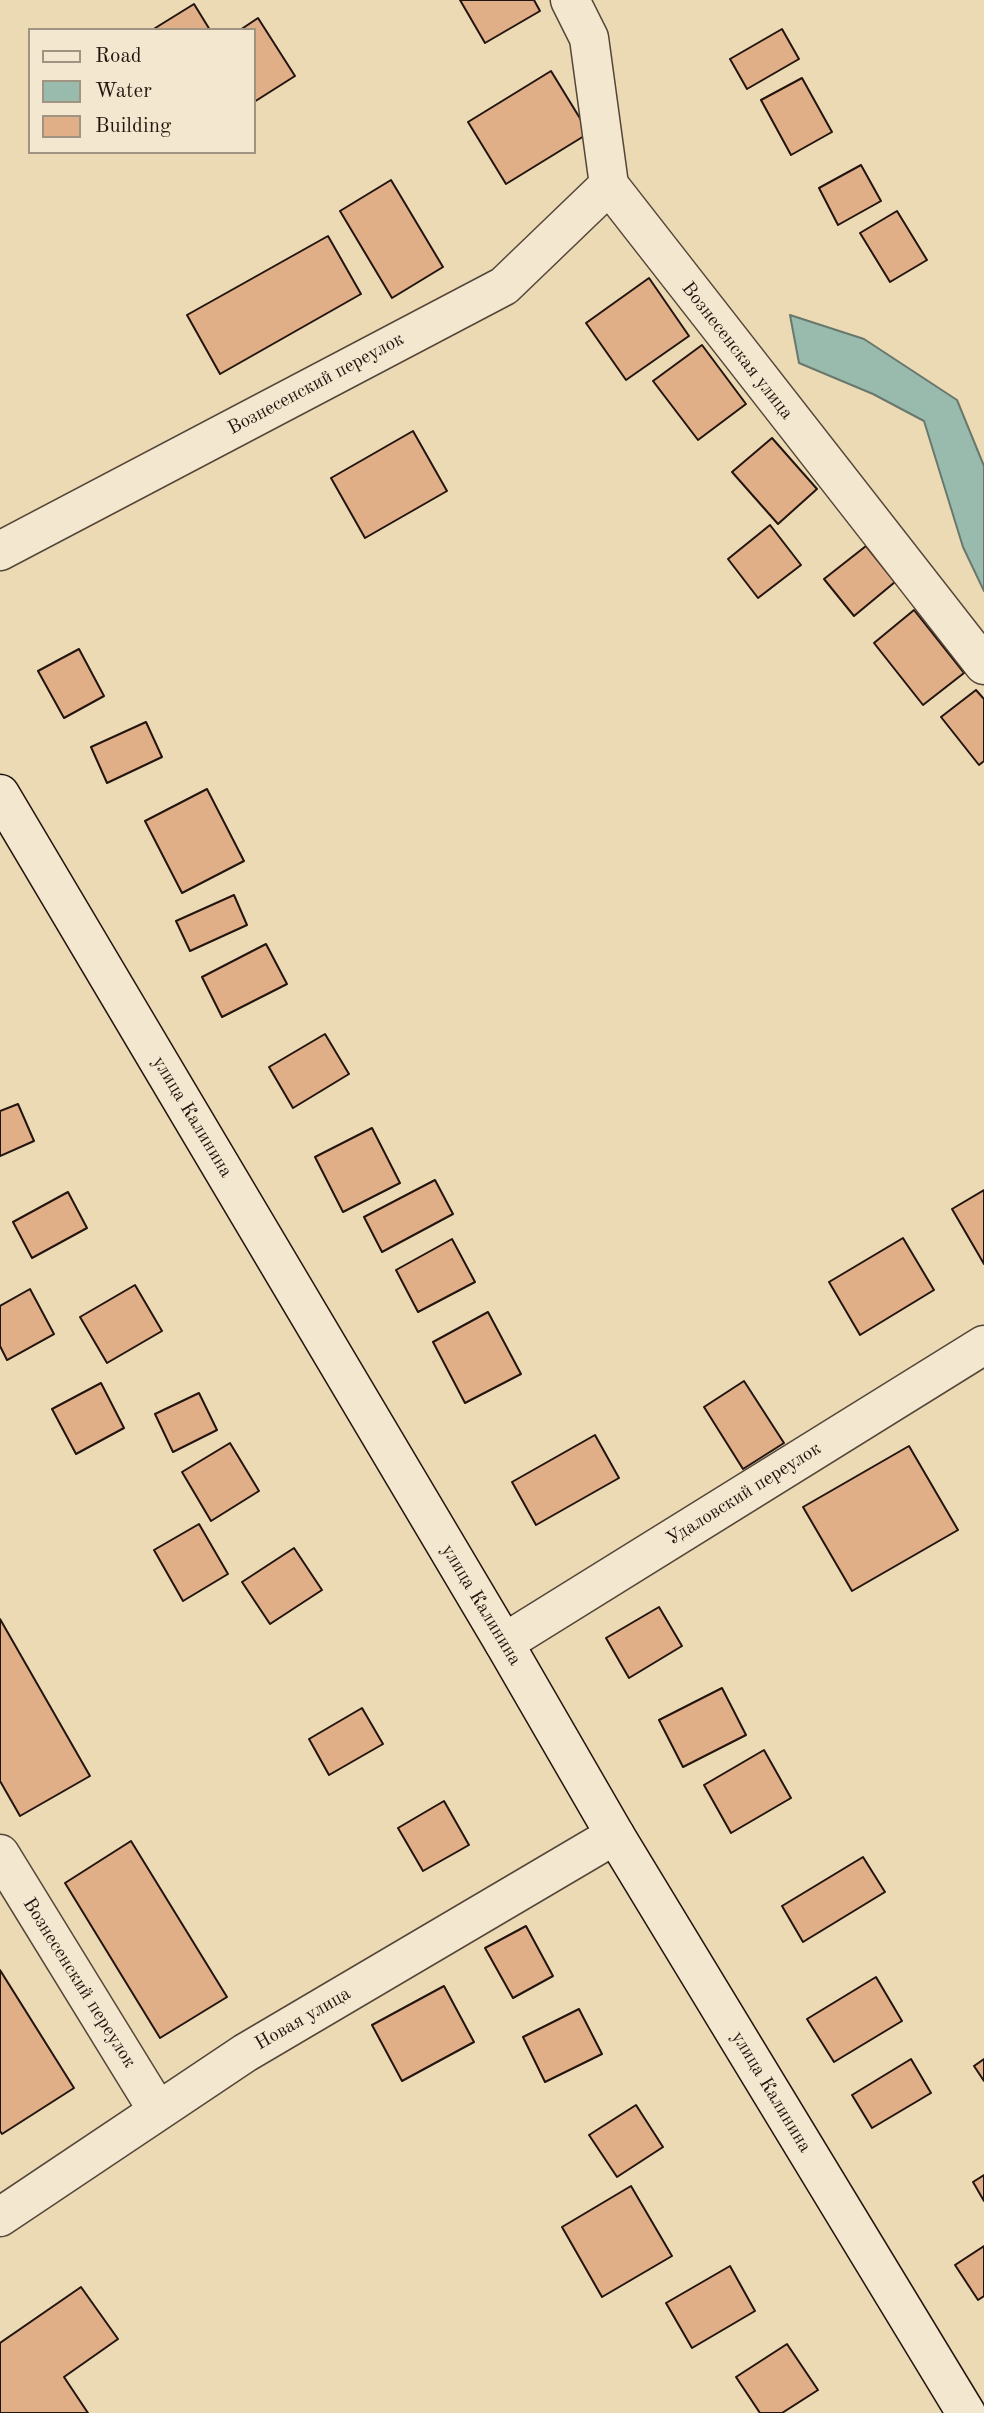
<!DOCTYPE html>
<html>
<head>
<meta charset="utf-8">
<style>
  body { margin:0 }
  #map { position:relative; width:984px; height:2413px; overflow:hidden; background:#ecdab5; font-family:"Old Standard TT",serif }
  canvas { display:block }
  .legend { position:absolute; left:28px; top:28px; width:228px; height:126px; box-sizing:border-box; background:#f3e7cf; border:2px solid #9f9382; margin:0; padding:9px 12px; list-style:none; font-size:21px; color:#22140e }
  .legend li { display:flex; align-items:center; gap:14px; height:35px }
  .legend b { width:35px; border:2px solid #9f9382 }
</style>
</head>
<body>
<div id="map">
<canvas width="984" height="2413"></canvas>
<ul class="legend">
<li><b style="height:9px;background:#f3e7cf"></b>Road</li>
<li><b style="height:19px;background:#99bbad"></b>Water</li>
<li><b style="height:19px;background:#e0ae87"></b>Building</li>
</ul>
</div>
<script>
const ctx = document.querySelector('canvas').getContext('2d');
ctx.lineJoin = 'round';
function fill(path, color) { ctx.fillStyle = color; ctx.fill(path, 'evenodd'); }
function strokePath(path, color, width, dash) { ctx.strokeStyle = color; ctx.lineWidth = width; ctx.lineCap = dash ? 'butt' : 'round'; ctx.setLineDash(dash || []); ctx.stroke(path); }
function write(font, color, halo, rows, align = 'center') {
  ctx.font = font + ' "Old Standard TT",serif'; ctx.lineWidth = 5; ctx.setLineDash([]); ctx.textBaseline = 'middle'; ctx.strokeStyle = halo; ctx.fillStyle = color; for (const [text, x, y, turn = 0] of rows) {
    ctx.save(); ctx.translate(x, y); ctx.rotate((+turn || 0) * Math.PI / 180); ctx.textAlign = isNaN(turn) ? turn : align; if (halo) ctx.strokeText(text, 0, 0); ctx.fillText(text, 0, 0); ctx.restore();
  }
}
const water = new Path2D(`
  M790,315L864,339L957,400L984,466V591L963,547L924,421L873,394L799,363Z`);
fill(water, '#99bbad');
strokePath(water, '#69786d', 2);
const building = new Path2D(`
  M460,0H534L540,11L485,43Z
  M194,4L210,30H152Z
  M258,18L295,76L254,102V30H240Z
  M782,29L799,59L747,89L730,59Z
  M551,71L589,133L506,184L468,122Z
  M802,78L832,132L791,155L761,100Z
  M861,165L881,201L838,225L819,188Z
  M391,180L443,267L392,298L340,211Z
  M897,211L927,260L890,282L860,233Z
  M328,236L361,294L220,374L187,315Z
  M649,278L689,336L626,380L586,323Z
  M702,345L746,404L698,440L653,381Z
  M413,431L447,491L365,538L331,478Z
  M772,438L817,489L778,524L732,472Z
  M770,525L801,565L758,598L728,559Z
  M866,546L895,582L854,616L824,579Z
  M914,610L964,673L923,705L874,643Z
  M79,649L104,696L64,718L38,671Z
  M976,690L984,699V761L979,765L941,717Z
  M146,722L162,757L107,783L91,747Z
  M207,789L244,861L182,893L145,821Z
  M234,895L247,925L190,951L176,921Z
  M266,944L287,984L222,1017L202,977Z
  M325,1034L349,1074L293,1108L269,1067Z
  M18,1104L34,1141L0,1156V1111Z
  M372,1128L400,1183L343,1212L315,1157Z
  M435,1180L453,1214L382,1252L364,1217Z
  M984,1190V1264L952,1209Z
  M68,1192L87,1228L32,1258L13,1222Z
  M903,1238L934,1290L860,1335L829,1282Z
  M452,1239L475,1282L418,1312L396,1270Z
  M135,1285L162,1331L107,1363L80,1317Z
  M30,1289L54,1334L7,1360L0,1346V1306Z
  M488,1312L521,1374L465,1403L433,1342Z
  M744,1381L784,1443L743,1469L704,1407Z
  M101,1383L124,1428L76,1454L52,1409Z
  M199,1393L217,1430L173,1452L155,1414Z
  M595,1435L619,1478L536,1525L512,1482Z
  M230,1443L259,1491L211,1521L182,1472Z
  M909,1446L958,1530L852,1591L803,1507Z
  M199,1524L228,1574L183,1601L154,1550Z
  M294,1548L322,1590L270,1624L242,1582Z
  M659,1607L682,1646L629,1678L606,1638Z
  M0,1619L90,1776L20,1816L0,1781Z
  M722,1688L746,1735L683,1767L659,1720Z
  M362,1708L383,1744L329,1775L309,1739Z
  M764,1750L791,1798L731,1833L704,1785Z
  M444,1801L469,1845L423,1871L398,1828Z
  M131,1841L227,1997L160,2038L65,1883Z
  M863,1857L885,1892L803,1942L782,1906Z
  M526,1926L553,1976L513,1998L485,1948Z
  M0,1970L74,2088L2,2134L0,2131Z
  M876,1977L902,2021L834,2062L807,2019Z
  M444,1986L474,2042L402,2081L372,2025Z
  M579,2009L602,2054L545,2082L523,2037Z
  M911,2059L931,2093L872,2128L852,2095Z
  M984,2059V2081L974,2066Z
  M636,2105L663,2147L617,2177L589,2135Z
  M984,2175V2201L973,2182Z
  M631,2186L672,2256L602,2297L562,2227Z
  M984,2246V2296L978,2300L955,2265Z
  M730,2266L755,2311L692,2348L666,2303Z
  M81,2287L118,2339L64,2377L88,2413H0V2343Z
  M787,2344L818,2390L782,2413H760L736,2377Z`);
fill(building, '#e0ae87');
strokePath(building, '#22140e', 2);
const street = new Path2D(`
  M570,0L589,38L609,185L984,665
  M0,551L504,286L609,185
  M504,1643L984,1345
  M0,1854L158,2111
  M0,2217L245,2053L615,1835`);
const secondary = new Path2D(`
  M0,794L504,1643L615,1835L966,2413`);
strokePath(street, '#544638', 41);
strokePath(secondary, '#22140e', 41);
strokePath(street, '#f3e7cf', 38);
strokePath(secondary, '#f3e7cf', 38);
write('19px', '#22140e', '#f3e7cf', [
  ["Вознесенская улица",737,351,52],
  ["Вознесенский переулок",316,384,-28],
  ["улица Калинина",192,1117,59],
  ["Удаловский переулок",744,1494,-32],
  ["улица Калинина",481,1605,59],
  ["Вознесенский переулок",79,1983,58],
  ["Новая улица",303,2019,-30],
  ["улица Калинина",771,2092,59]
]);
</script>
</body>
</html>
